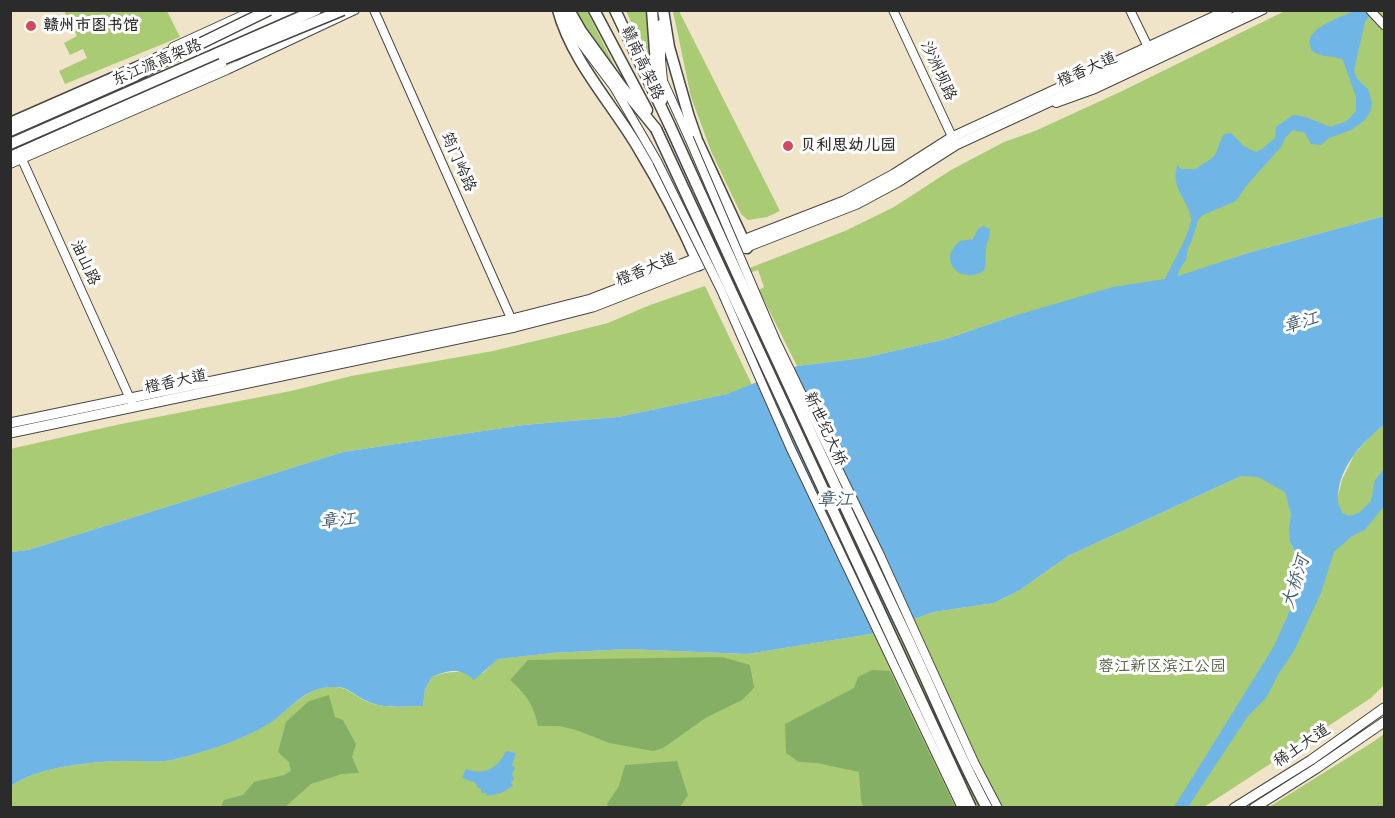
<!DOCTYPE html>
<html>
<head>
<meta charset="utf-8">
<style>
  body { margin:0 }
  #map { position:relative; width:1395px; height:818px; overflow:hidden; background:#f0e4c8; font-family:"Shantell Sans",sans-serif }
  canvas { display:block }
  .frame { position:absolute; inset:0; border:12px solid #2b2b2b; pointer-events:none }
</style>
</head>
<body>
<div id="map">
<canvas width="1395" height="818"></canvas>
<div class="frame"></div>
</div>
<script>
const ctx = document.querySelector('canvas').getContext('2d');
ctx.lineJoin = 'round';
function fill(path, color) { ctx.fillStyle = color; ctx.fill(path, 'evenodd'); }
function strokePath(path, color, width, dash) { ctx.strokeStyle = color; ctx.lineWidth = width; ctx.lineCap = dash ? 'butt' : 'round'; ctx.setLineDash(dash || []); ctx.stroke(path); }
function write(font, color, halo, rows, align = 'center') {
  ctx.font = font + ' "Shantell Sans","LXGW WenKai TC",sans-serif'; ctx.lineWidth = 6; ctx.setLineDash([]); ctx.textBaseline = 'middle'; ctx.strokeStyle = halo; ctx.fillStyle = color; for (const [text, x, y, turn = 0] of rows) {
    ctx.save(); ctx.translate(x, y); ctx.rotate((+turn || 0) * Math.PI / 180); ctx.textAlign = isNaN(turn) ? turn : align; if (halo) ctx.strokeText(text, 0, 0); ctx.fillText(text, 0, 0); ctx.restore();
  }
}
fill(new Path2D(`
  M64,11H167L180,37L65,84L59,71L87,58L83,49L70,55L64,43L77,36Z
  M574,11H587L618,73L586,31Z
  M626,11H646L654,72Z
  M673,11H679L780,211L767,217L748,220L741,214L711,151L691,97Z
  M1285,11H1384V216L1248,253L1178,277L1010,317L946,339L863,358L797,366L759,290L764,287L758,270L748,273L747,269L845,231L894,207L951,170L1004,142L1035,131L1120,92Z
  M705,286L752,385L727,394L618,417L523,425L343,452L28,550L11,552L10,449L121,424L291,391L351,376L493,351L556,336L608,323L650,305Z
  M1384,425V685L1371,698L1204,807H11V786C38,766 97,761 130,761C145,761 162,763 176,759C208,751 241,741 269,723C286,713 302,692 322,688C348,684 348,693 368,702C384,709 406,706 423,706L425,689L432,677C452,669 463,673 483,673L497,659L553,653L627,649L747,654L871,634L934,612L994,603L1020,590L1068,556L1241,476H1258L1285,491C1287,499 1291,508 1291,516C1291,533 1288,539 1296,555L1337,500L1342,480L1354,455L1371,435Z
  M1384,734V807H1269L1373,742Z`), '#a9cb74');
fill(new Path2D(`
  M722,657L750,665L754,688L742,700L707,717L663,748L653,751L609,743L576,730L559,726H538C534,705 526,694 510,680L528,660Z
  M872,670L890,671L955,807H863L861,800L859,772L817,763L799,762L786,753L785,724L854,688L858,677Z
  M329,695L335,717L343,720L356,744L352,757L359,773L342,774L311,784L285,807H221L224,800L243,795L254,782L284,775L291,771L289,762L278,752L286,722L309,701Z
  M677,761L688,795L680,807H608L607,804L619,786L625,765Z`), '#86af66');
fill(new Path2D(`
  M1354,11H1373L1365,22L1354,70L1357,79L1368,89L1372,104L1370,112L1365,120L1351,130L1329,138L1321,145L1311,144L1305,133L1293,130L1285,138L1281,147L1247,185L1236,201L1203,215L1198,220L1192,240L1188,248L1186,260L1179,270L1178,276L1248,253L1384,216V425C1362,442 1337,469 1338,500C1338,504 1341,509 1342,513L1350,516L1360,512L1371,501L1375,480L1384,469V506L1365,530L1352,536L1334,552L1321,593L1294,651L1279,673L1266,698L1248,716L1188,807H1174L1274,646L1300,588L1296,555L1290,541L1289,528L1291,515L1285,492L1258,477L1241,476L1068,556L1020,590L994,603L934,612L871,634L747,654L627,649L553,653L498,659L474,680C459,667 449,670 432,677L425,689L423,706C406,706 384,709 369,702C348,693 350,684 323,688C302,691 286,713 270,723C241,741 208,751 176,759C162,763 145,761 130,761C97,761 38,766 11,786V552L28,550L343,452L523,425L618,417L727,394L797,366L863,358L946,339L1010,317L1113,287L1165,279C1171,266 1192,230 1191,218C1187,197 1171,191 1177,165L1181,169H1196C1202,164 1213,159 1216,153C1219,146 1220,141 1224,134L1231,133L1244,146L1255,152L1262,149L1275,138L1276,127L1293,115L1306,117L1330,127L1347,121L1356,111V97L1343,60C1332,54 1321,59 1311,50C1311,47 1309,43 1310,40C1311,27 1343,16 1354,11Z
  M983,226L990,229C991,237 986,242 986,250C985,258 987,263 984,271C958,286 937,258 960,241L973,239L978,229Z
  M506,751L516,753L512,765L515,768L512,774L514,779L511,782L513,786L501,793L487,796L486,793H481V789L477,787L476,783L462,778L466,769C485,776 498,768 506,751Z`), '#6fb6e6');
const tertiary = new Path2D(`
  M374,10L514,325
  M893,10L955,143
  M1130,10L1150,51
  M1370,10L1384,25
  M564,14L574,34L614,87L657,161
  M661,24V60L663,81L689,138
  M173,47L254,10
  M1056,103L1095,89L1263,10
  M20,155L132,403
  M10,164L227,70L355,10`);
const secondary = new Path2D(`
  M10,423L512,319L591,299L844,201L894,174L952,137L1228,10
  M10,433L515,327L593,307L857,204L898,182L956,145L1249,10
  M1234,808L1311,760L1384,708
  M1254,808L1317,768L1384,722`);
const primary = new Path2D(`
  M558,10C572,61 610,101 637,146C660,184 681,224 699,265
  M663,10L669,47L689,117L697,140L747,248
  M10,123L181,48
  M10,157L232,58`);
const trunk = new Path2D(`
  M569,10L581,31L621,86L656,129
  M594,10L647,110
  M615,10L670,126
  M652,10L656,65L662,100
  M184,56L291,10
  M10,131L144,72`);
strokePath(tertiary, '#494743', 10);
strokePath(secondary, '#494743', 11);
strokePath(primary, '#494743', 13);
strokePath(trunk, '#494743', 13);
strokePath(tertiary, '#fff', 8);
strokePath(secondary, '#fff', 9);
strokePath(primary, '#fff', 10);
strokePath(trunk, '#fff', 10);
const tertiaryBridge = new Path2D(`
  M689,138L776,341L879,553L974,762L998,808
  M657,161L721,290L790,447L962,808`);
const trunkBridge = new Path2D(`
  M224,59L343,10
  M136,75L269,10
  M670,126C746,294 823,461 902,627C931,687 955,749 987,808
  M656,129L971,808
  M10,144L316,10`);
strokePath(tertiaryBridge, '#494743', 10, []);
strokePath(trunkBridge, '#494743', 13, []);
strokePath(tertiaryBridge, '#fff', 8);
strokePath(trunkBridge, '#fff', 10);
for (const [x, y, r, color] of [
  [31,26,6,"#d1495b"],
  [788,146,6,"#d1495b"]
]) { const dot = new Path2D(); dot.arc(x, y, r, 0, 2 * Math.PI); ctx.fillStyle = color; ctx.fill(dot); strokePath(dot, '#fff', 2); }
write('bold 16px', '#2b2b2b', '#fff', [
  ["赣州市图书馆",43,26],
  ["贝利思幼儿园",800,146]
], 'left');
write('16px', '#2b2b2b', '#fff', [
  ["东江源高架路",157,63,-23],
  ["赣南高架路",642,63,65],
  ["橙香大道",1087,70,-24],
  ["沙洲坝路",938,71,65],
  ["筠门岭路",458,162,66],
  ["油山路",85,263,65],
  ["橙香大道",646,270,-22],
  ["橙香大道",176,382,-12],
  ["新世纪大桥",825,429,65],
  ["稀土大道",1302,746,-34]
]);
write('16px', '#515b41', '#fff', [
  ["蓉江新区滨江公园",1162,667]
]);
write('italic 18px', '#435c6c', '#fff', [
  ["章江",1301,323,-16],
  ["章江",835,500],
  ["章江",338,521,-6],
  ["大桥河",1296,582,-72]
]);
</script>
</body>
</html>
